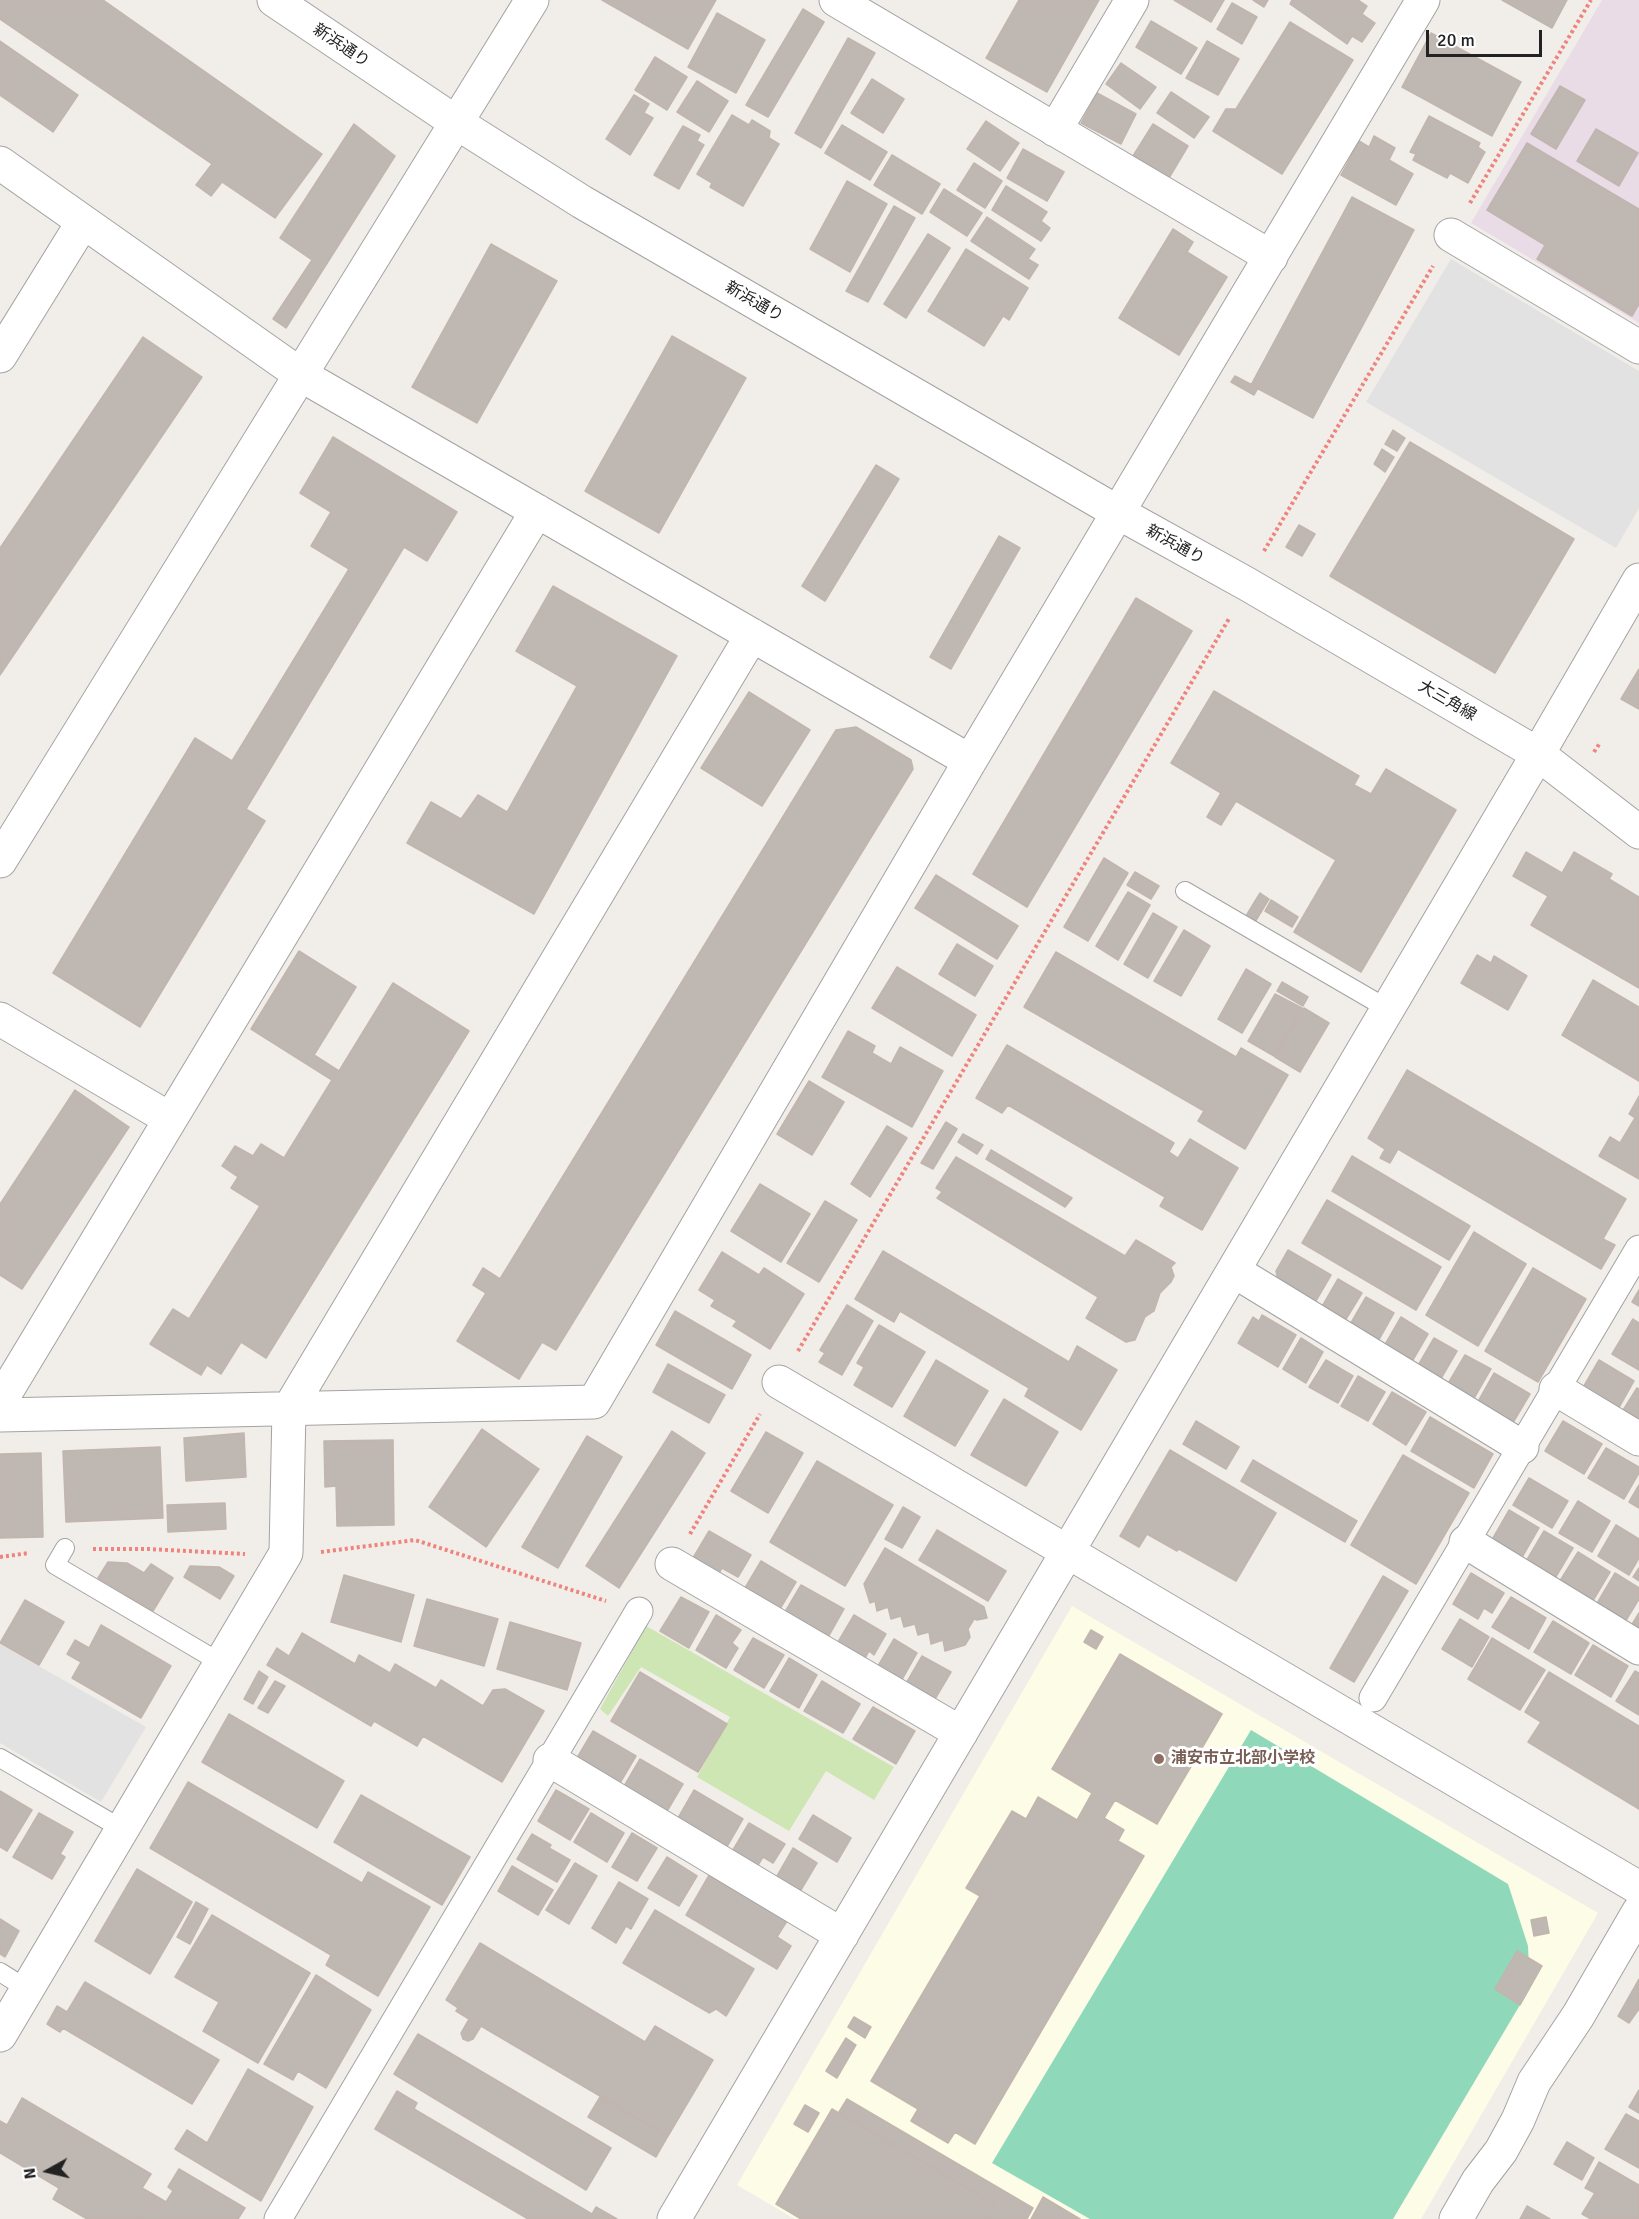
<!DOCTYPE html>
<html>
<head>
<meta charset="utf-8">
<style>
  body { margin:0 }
  #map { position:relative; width:1639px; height:2219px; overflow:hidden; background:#f1eee9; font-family:Signika,sans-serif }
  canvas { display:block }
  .north { position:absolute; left:18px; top:2141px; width:60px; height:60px; -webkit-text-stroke:4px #fff; paint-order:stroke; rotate:262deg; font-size:16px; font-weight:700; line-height:24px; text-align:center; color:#222 }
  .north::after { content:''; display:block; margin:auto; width:21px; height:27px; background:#222; clip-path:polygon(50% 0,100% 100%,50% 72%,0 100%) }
  .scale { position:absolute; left:1426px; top:30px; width:116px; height:27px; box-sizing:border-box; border:3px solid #222; border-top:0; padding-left:8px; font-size:18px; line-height:21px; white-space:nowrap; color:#222; -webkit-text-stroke:4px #fff; paint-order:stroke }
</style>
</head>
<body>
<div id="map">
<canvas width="1639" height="2219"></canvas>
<div class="north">N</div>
<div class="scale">20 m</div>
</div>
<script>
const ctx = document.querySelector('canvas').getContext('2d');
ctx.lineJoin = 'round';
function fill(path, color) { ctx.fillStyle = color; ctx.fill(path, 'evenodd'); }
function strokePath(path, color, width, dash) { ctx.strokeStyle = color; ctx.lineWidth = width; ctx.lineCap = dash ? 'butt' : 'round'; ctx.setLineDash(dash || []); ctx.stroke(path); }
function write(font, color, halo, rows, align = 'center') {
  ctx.font = font + ' Signika,"Noto Sans JP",sans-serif'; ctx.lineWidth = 6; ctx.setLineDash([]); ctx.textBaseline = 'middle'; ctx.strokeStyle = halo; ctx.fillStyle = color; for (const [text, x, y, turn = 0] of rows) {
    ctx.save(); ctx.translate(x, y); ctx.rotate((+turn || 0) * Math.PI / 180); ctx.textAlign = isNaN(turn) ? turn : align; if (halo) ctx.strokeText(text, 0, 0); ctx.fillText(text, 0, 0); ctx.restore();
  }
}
fill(new Path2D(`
  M1602,0H1639V323L1471,223Z`), '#e9dce7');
fill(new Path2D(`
  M1072,1606L1598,1913L1421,2219H795L737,2185Z`), '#fdfce6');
fill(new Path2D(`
  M646,1626L894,1767L874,1800L826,1771L789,1831L697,1777L730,1717L641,1667L608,1716L600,1709Z`), '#cee6b4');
fill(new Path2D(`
  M1251,1730L1508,1884L1528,1946L1530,1988L1393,2219H1090L992,2163Z`), '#8fd8b9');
fill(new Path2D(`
  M1451,259L1639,371V508L1616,548L1366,402Z
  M0,1644L146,1727L101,1802L0,1743Z`), '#e2e2e2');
const building = new Path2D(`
  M0,0H103L322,154L275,218L222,182L211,196L196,185L212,164L0,19Z
  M602,0H716L688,49Z
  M1019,0H1099L1047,92L986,58Z
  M1174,0H1224L1211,22Z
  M1253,0H1268L1264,7Z
  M1292,0H1358L1367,6L1362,14L1375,23L1362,42L1352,36L1347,44L1290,4Z
  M1502,0H1567L1552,28Z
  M1232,3L1257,17L1242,44L1217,29Z
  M803,9L824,22L768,117L746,105Z
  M717,13L765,40L736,93L688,67Z
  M1151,21L1197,48L1181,74L1136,47Z
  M1290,22L1353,60L1282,174L1213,131L1226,109H1236Z
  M1431,33L1521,82L1492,136L1402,87Z
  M848,38L875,53L821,148L795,133Z
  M0,41L78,95L53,132L0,95Z
  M1207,41L1239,59L1218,95L1186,78Z
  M655,57L687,77L667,110L635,90Z
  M1121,63L1156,87L1140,109L1106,84Z
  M872,79L904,99L883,133L851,113Z
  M697,81L728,101L709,132L677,112Z
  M1560,86L1585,100L1556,149L1531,134Z
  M1171,92L1209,117L1194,138L1157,113Z
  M1097,93L1136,114L1121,144L1081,123Z
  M634,95L649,104L644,113L653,118L630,155L606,139Z
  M732,115L749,125L752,120L770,131L769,138L779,144L743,206L710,187L712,183L697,174Z
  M1429,116L1480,143L1478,147L1485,152L1468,183L1450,173L1447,178L1413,160L1416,154L1410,152Z
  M986,121L1019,143L1000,171L967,149Z
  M354,124L395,156L286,328L273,319L312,260L280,238Z
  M1153,124L1188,146L1169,178L1133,156Z
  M842,125L887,152L870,180L825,153Z
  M683,126L700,135L697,141L704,145L679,189L654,175Z
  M1596,129L1638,153L1619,186L1577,161Z
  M1374,136L1395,148L1389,160L1413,174L1396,205L1341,175L1359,141L1369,147Z
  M1527,143L1639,209V304L1632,316L1537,259L1545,245L1487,210Z
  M1023,149L1064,172L1047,201L1007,178Z
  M892,155L940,184L922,214L874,185Z
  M974,163L1002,181L985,208L957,190Z
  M847,181L887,204L850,272L810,249Z
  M1006,186L1047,212L1041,221L1050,228L1041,241L992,210Z
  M944,189L982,213L967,236L930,212Z
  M1352,197L1414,230L1313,418L1251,385Z
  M894,206L915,218L868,302L846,291Z
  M987,217L1035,249L1028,259L1038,265L1029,279L971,241Z
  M1173,229L1193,242L1187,252L1227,277L1179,355L1119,318Z
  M928,234L950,248L906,318L884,304Z
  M491,244L557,281L477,423L412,387Z
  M966,249L1028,288L1009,320L1003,316L984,346L928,311Z
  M672,336L746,378L659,533L585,491Z
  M143,337L202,377L0,675V548Z
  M1235,376L1258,388L1254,395L1231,382Z
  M1393,430L1405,438L1397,451L1385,444Z
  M333,437L457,512L427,561L404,547L246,809L265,821L140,1027L53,973L195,738L232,761L349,569L311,546L331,512L300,493Z
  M1410,442L1574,539L1495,673L1330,576Z
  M1382,449L1394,457L1385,472L1374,464Z
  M876,465L899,479L825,601L802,586Z
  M1299,525L1315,534L1302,556L1286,547Z
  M999,536L1020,548L951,669L930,657Z
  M553,586L677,656L534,914L407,843L431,802L461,819L478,795L507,812L577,686L516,651Z
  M1136,598L1192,631L1027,907L973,874Z
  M1639,669V709L1621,699Z
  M1214,691L1359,776L1354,785L1371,794L1386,769L1456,810L1361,972L1294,932L1336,860L1236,801L1221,825L1207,817L1221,793L1171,763Z
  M749,692L810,730L762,806L701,768Z
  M856,727L911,760L913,769L556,1350L542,1342L519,1379L457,1341L486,1293L473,1285L483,1268L500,1279L836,730Z
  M1526,852L1562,873L1574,852L1612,874L1609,879L1639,897V988L1531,925L1548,896L1513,876Z
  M1104,858L1128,873L1088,941L1064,927Z
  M1135,872L1159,886L1151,899L1127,885Z
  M936,875L1018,926L997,959L915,908Z
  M1128,892L1150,905L1118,960L1096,946Z
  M1260,893L1269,899L1255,922L1246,916Z
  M1271,900L1298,917L1292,927L1265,911Z
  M1153,913L1177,927L1148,978L1124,964Z
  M1184,930L1210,946L1181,996L1154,981Z
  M957,944L993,966L975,996L939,974Z
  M299,951L356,987L314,1055L339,1071L393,983L469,1031L266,1358L241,1342L221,1374L207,1365L201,1375L150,1344L173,1309L189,1319L260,1206L231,1188L238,1177L222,1166L235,1146L253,1156L261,1144L284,1158L332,1080L251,1029Z
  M1056,952L1236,1057L1241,1048L1288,1075L1245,1149L1198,1121L1204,1111L1024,1007Z
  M1477,955L1491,963L1494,956L1527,976L1508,1010L1461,983Z
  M897,967L976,1015L952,1056L872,1008Z
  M1246,969L1271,984L1242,1033L1218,1019Z
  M1593,980L1639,1007V1081L1562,1035Z
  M1282,982L1308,997L1303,1006L1277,991Z
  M1275,994L1302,1008L1274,1056L1248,1041Z
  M1304,1008L1329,1023L1300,1072L1275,1057Z
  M848,1031L875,1046L872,1053L891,1064L900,1047L943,1071L912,1127L822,1077Z
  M1007,1045L1174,1143L1169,1152L1178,1158L1190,1139L1238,1168L1202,1230L1160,1206L1165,1197L1008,1105L1002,1113L976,1098Z
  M1407,1070L1626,1199L1603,1239L1615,1245L1601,1269L1398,1149L1390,1163L1380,1158L1385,1149L1368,1138Z
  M809,1081L844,1102L812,1155L777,1134Z
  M75,1090L129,1127L22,1289L0,1275V1204Z
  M1639,1096V1179L1599,1156L1610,1137L1620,1143L1635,1118L1629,1114Z
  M946,1122L957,1129L933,1169L921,1163Z
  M887,1126L907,1138L870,1197L851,1184Z
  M963,1134L983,1145L977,1154L958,1142Z
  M991,1150L1072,1198L1065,1207L986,1159Z
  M1352,1156L1470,1226L1449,1260L1332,1191Z
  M956,1157L1125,1256L1136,1240L1175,1263L1171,1267L1174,1276L1171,1282L1160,1293L1154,1311L1145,1317L1135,1340L1126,1342L1086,1318L1098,1297L937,1198L942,1192L936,1188Z
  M760,1184L810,1214L781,1262L731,1231Z
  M1327,1200L1441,1267L1416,1310L1302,1243Z
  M825,1201L857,1220L819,1282L787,1263Z
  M1474,1232L1526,1264L1478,1346L1426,1315Z
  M1288,1250L1331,1275L1313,1306L1279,1286L1276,1271Z
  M883,1251L1069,1362L1077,1346L1117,1370L1081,1430L1025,1396L1029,1388L900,1311L894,1322L855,1299Z
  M722,1252L759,1275L764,1268L804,1294L770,1349L733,1326L737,1321L711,1306L715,1300L699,1290Z
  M1533,1268L1586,1299L1538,1382L1485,1351Z
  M1338,1279L1362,1293L1343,1324L1320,1310Z
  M1639,1290V1306L1632,1302Z
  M1366,1297L1394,1313L1376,1345L1348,1328Z
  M847,1305L873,1321L842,1375L819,1362L825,1353L820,1350Z
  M675,1311L751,1355L732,1389L656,1345Z
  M1262,1315L1296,1335L1278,1367L1238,1343L1253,1317L1259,1321Z
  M1401,1317L1428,1334L1410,1365L1383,1348Z
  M1633,1319L1639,1323V1370L1612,1354Z
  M879,1325L925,1352L892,1407L854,1385L864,1367L857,1363Z
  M1301,1338L1323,1352L1306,1383L1283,1369Z
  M1434,1338L1457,1351L1439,1382L1416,1369Z
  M1465,1355L1491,1369L1472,1402L1446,1387Z
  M936,1360L988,1391L955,1446L904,1416Z
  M1326,1360L1353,1376L1338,1403L1309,1387Z
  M1599,1360L1634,1381L1616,1413L1581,1391Z
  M668,1364L725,1395L709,1423L653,1392Z
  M1494,1373L1530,1394L1511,1426L1476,1405Z
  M1358,1376L1385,1392L1368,1421L1341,1406Z
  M1637,1388L1639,1389V1426L1620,1415Z
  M1392,1392L1426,1412L1406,1445L1373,1424Z
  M1004,1399L1058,1432L1026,1486L971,1455Z
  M1430,1417L1493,1454L1474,1488L1411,1451Z
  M1196,1421L1239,1447L1226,1469L1183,1444Z
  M1563,1421L1602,1444L1584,1474L1545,1451Z
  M482,1429L539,1469L486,1547L429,1507Z
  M672,1431L705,1453L619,1588L586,1566Z
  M766,1432L803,1453L768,1513L731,1491Z
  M244,1433L246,1477L186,1481L184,1438Z
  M587,1436L622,1457L558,1568L522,1547Z
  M393,1440L394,1525L337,1526L336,1486L325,1487L324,1441Z
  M160,1447L163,1518L66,1522L63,1451Z
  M1606,1448L1639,1467V1473L1624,1499L1588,1478Z
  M1170,1450L1276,1513L1236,1581L1179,1549L1177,1551L1147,1534L1139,1547L1120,1536Z
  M41,1453L43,1537L0,1538V1454Z
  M1403,1455L1469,1493L1416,1584L1351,1545Z
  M1253,1460L1357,1521L1345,1542L1241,1481Z
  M817,1461L893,1505L845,1586L770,1542Z
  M1529,1478L1568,1501L1552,1528L1513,1505Z
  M1639,1485V1508L1629,1502Z
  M1578,1501L1610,1521L1592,1552L1559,1533Z
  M225,1503L226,1529L168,1532L167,1505Z
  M903,1507L920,1517L902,1548L885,1539Z
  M1509,1510L1539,1528L1520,1561L1490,1543Z
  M1616,1525L1639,1539V1558L1629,1575L1598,1556Z
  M937,1530L1006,1571L988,1601L919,1560Z
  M709,1531L751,1555L738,1577L722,1568L716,1578L690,1563Z
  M1544,1531L1573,1548L1554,1580L1525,1563Z
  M885,1548L984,1607L987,1618L977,1620L974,1619L968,1629L970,1637L965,1645L945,1651L943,1640L931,1644L929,1632L918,1635L915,1624L904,1627L901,1616L891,1619L888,1607L877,1611L875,1601L870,1603L864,1584Z
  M1578,1552L1610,1572L1591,1604L1558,1584Z
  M761,1561L796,1582L777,1614L742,1593Z
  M108,1562L127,1563L144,1573L151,1564L173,1578L153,1611L98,1578Z
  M190,1566L219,1567L234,1576L220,1599L184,1577Z
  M1639,1568V1581L1633,1577Z
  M1471,1573L1504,1593L1492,1613L1484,1608L1478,1619L1453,1604Z
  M1615,1573L1639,1588V1599L1625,1622L1596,1605Z
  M344,1575L414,1595L401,1642L331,1622Z
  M1383,1576L1408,1591L1354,1682L1330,1668Z
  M801,1585L844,1609L826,1641L785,1612Z
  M681,1597L709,1612L689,1648L660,1631Z
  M1511,1597L1546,1618L1529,1649L1492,1627Z
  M427,1599L498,1619L484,1666L414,1646Z
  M25,1600L64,1622L39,1665L0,1643Z
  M1639,1613V1631L1631,1626Z
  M716,1615L741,1630L732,1643L738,1648L726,1668L696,1650Z
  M854,1615L886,1634L874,1655L869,1651L862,1664L835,1647Z
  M1460,1619L1489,1637L1472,1667L1442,1649Z
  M1553,1621L1589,1643L1571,1674L1534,1652Z
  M510,1622L581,1643L567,1690L497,1669Z
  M101,1625L171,1666L141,1718L72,1678L81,1662L67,1654L75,1640L89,1648Z
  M1091,1630L1103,1637L1096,1649L1084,1642Z
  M302,1633L355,1664L359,1655L390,1673L395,1664L436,1688L441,1680L483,1706L493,1690L505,1689L544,1711L502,1782L423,1736L417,1746L374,1721L371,1726L267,1665L277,1648L289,1656Z
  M753,1638L784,1655L764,1688L734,1670Z
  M1492,1638L1545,1670L1520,1710L1468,1679Z
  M894,1639L917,1653L899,1685L875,1671Z
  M1593,1645L1628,1666L1611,1697L1575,1675Z
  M1120,1654L1222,1714L1157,1824L1115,1800L1104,1818L1124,1830L1118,1841L1144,1856L975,2144L955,2132L948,2143L911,2121L918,2109L871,2081L980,1896L966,1888L1012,1811L1026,1819L1038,1797L1077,1820L1092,1793L1052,1769Z
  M922,1656L951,1672L932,1704L904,1687Z
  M789,1658L817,1675L799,1708L770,1691Z
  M259,1671L268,1677L253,1704L244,1699Z
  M1635,1671L1639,1673V1715L1616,1701Z
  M640,1672L727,1724L698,1772L611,1721Z
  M1549,1672L1639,1726V1809L1528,1742L1541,1722L1525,1712Z
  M275,1681L285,1686L268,1713L258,1708Z
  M822,1681L860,1704L843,1733L804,1711Z
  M873,1707L915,1731L896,1764L853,1739Z
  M229,1714L344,1781L317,1828L202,1762Z
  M593,1731L636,1756L617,1788L574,1763Z
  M640,1759L683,1784L666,1813L623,1788Z
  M188,1782L362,1883L368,1872L430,1907L378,1996L326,1965L331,1955L150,1848Z
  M556,1790L589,1809L570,1840L538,1821Z
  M694,1790L743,1819L724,1852L675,1823Z
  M0,1791L32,1810L7,1851L0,1847Z
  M361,1795L470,1857L442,1905L334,1842Z
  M39,1813L73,1832L60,1854L65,1857L52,1879L13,1857Z
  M591,1813L624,1833L607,1862L574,1842Z
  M813,1815L851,1838L837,1862L799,1839Z
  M749,1823L785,1844L773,1863L763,1857L755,1870L730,1855Z
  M632,1833L657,1848L637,1881L612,1867Z
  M532,1834L551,1845L549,1848L570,1860L557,1882L517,1859Z
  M793,1848L817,1863L798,1895L774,1881Z
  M667,1857L697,1876L679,1906L648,1888Z
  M575,1863L597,1876L569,1924L546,1910Z
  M512,1866L553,1890L538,1915L498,1891Z
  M137,1869L192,1902L150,1974L95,1941Z
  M709,1875L787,1921L777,1937L791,1946L777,1969L686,1915Z
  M619,1882L648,1899L631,1929L626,1926L616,1943L592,1928Z
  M196,1902L208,1909L190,1944L177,1937Z
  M655,1910L754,1969L726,2016L716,2009L709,2013L706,2011L623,1963Z
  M212,1915L310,1973L258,2063L203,2031L219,2002L175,1977Z
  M1546,1917L1549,1933L1534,1936L1531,1920Z
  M0,1919L19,1931L5,1957L0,1954Z
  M480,1943L645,2042L655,2026L713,2060L668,2136L481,2026L473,2039L468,2041L463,2039L461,2033L469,2019L456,2011L458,2008L446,2000Z
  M1517,1951L1542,1966L1520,2005L1495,1989Z
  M316,1975L371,2010L326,2088L298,2071L293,2080L264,2064Z
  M1639,1979V2009L1629,2023L1618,2016Z
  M85,1982L219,2060L192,2104L63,2028L60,2032L47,2024L57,2006L67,2012Z
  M854,2017L871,2027L865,2038L848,2027Z
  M418,2034L611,2148L586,2190L394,2074Z
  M846,2038L856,2045L837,2078L826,2071Z
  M248,2069L313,2107L261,2201L175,2149L187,2130L207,2143Z
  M1639,2090V2113L1629,2107Z
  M397,2091L417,2103L414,2109L592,2214L596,2207L617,2219H528L375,2129Z
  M600,2097L668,2136L656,2157L588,2117Z
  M22,2098L151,2174L142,2188L156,2196L142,2219H87L53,2199L59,2188L0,2153V2121L7,2125Z
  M847,2099L1033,2208L1027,2219H987L996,2205L839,2112Z
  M805,2105L819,2113L808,2132L794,2124Z
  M832,2109L996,2205L987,2219H801L776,2204Z
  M1626,2114L1639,2121V2168L1605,2149Z
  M1567,2142L1594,2158L1582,2180L1554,2164Z
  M1599,2162L1639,2185V2219H1591L1582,2214L1595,2193L1585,2188Z
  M179,2169L245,2208L238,2219H142L156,2196L166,2202L173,2191L168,2187Z
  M1043,2197L1080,2219H1031Z
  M1527,2206L1550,2219H1520Z`);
fill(building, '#beb7b2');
strokePath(building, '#c2b5ad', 1.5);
const service = new Path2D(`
  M1185,891L1388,1009
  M65,1548L55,1565L221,1663
  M0,1758L122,1829
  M0,1972L27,1989`);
const pedestrian = new Path2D(`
  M1373,1698L1639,1249
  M278,2219L639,1611`);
const minor = new Path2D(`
  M836,0L1271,257
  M1055,130L1132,0
  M0,163L301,375L970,761
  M1451,235L1639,347
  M0,356L83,222
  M0,1019L170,1119
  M1234,1271L1522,1447
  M1556,1389L1639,1439
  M0,1402L537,511
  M289,1409L752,635
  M0,1415L594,1402L970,761L1423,0
  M1466,1542L1639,1648
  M672,1564L961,1733
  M550,1760L842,1935
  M674,2219L1538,754
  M1456,2219L1478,2181L1501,2151L1518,2120L1534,2082L1578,2016L1639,1911`);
const tertiary = new Path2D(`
  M274,0L457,123L582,202L1119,513L1247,584L1538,754L1639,832
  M1538,754L1639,580
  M0,861L532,0
  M779,1382L1639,1888
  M0,2035L286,1553L289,1409`);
strokePath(service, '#a3a3a3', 20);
strokePath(pedestrian, '#a3a3a3', 29);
strokePath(minor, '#a3a3a3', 35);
strokePath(tertiary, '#a3a3a3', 35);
strokePath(new Path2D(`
  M1470,203L1591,0
  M1264,551L1433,266
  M1594,752L1600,743
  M798,1351L1230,617
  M690,1534L760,1414
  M93,1549H148L245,1554
  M321,1552L415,1540L606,1601
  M0,1557L29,1553`), '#ee847d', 4, [3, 3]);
strokePath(service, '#fff', 18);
strokePath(pedestrian, '#fff', 27);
strokePath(minor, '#fff', 33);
strokePath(tertiary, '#fff', 33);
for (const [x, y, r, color] of [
  [1159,1759,6,"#8d6e63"]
]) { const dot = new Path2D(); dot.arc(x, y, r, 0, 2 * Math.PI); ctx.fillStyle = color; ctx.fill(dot); strokePath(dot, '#fff', 2); }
write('16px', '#222', '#fff', [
  ["新浜通り",341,46,34],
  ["新浜通り",754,302,30],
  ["新浜通り",1175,545,29],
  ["大三角線",1447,701,30]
]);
write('bold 16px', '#785e54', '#fff', [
  ["浦安市立北部小学校",1171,1759]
], 'left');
</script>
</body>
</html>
